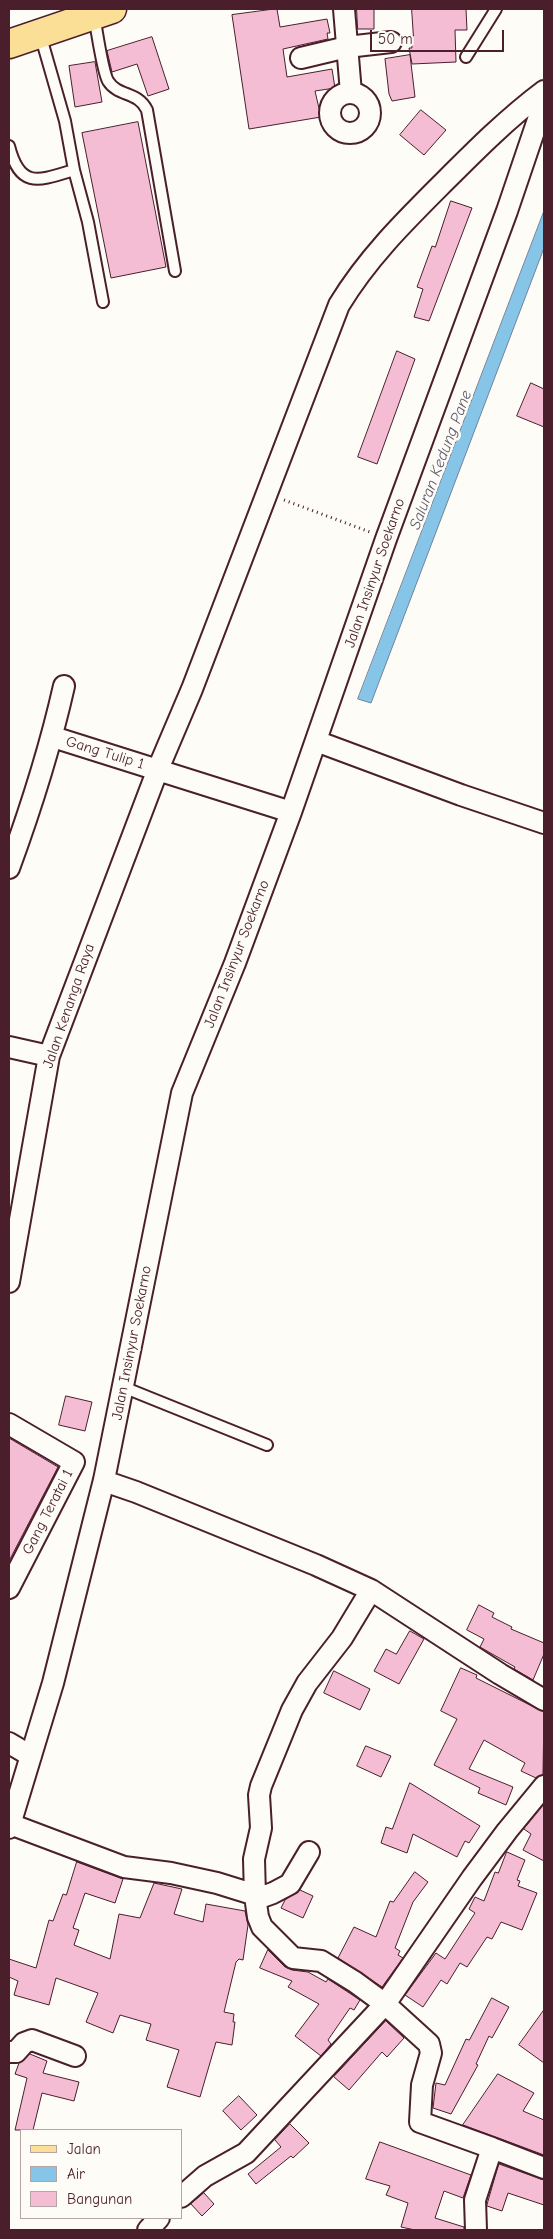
<!DOCTYPE html>
<html>
<head>
<meta charset="utf-8">
<style>
  body { margin:0 }
  #map { position:relative; width:553px; height:2239px; overflow:hidden; background:#fdfcf7; font-family:"Comic Neue",sans-serif }
  canvas { display:block }
  .frame { position:absolute; inset:0; border:10px solid #4a1f2b; pointer-events:none }
  .legend { position:absolute; left:20px; top:2129px; width:162px; height:90px; box-sizing:border-box; background:#fdfcf7; border:1px solid #b5a4a5; margin:0; padding:6px 9px; list-style:none; font-size:15px; color:#4a1f2b }
  .legend li { display:flex; align-items:center; gap:10px; height:25px }
  .legend b { width:25px; border:1px solid #b5a4a5 }
  .scale { position:absolute; left:370px; top:30px; width:134px; height:22px; box-sizing:border-box; border:2px solid #4a1f2b; border-top:0; padding-left:6px; font-size:15px; line-height:18px; white-space:nowrap; color:#4a1f2b; -webkit-text-stroke:4px #fdfcf7; paint-order:stroke }
</style>
</head>
<body>
<div id="map">
<canvas width="553" height="2239"></canvas>
<div class="frame"></div>
<ul class="legend">
<li><b style="height:6px;background:#fbdf96"></b>Jalan</li>
<li><b style="height:14px;background:#86c5e7"></b>Air</li>
<li><b style="height:14px;background:#f4bdd4"></b>Bangunan</li>
</ul>
<div class="scale">50 m</div>
</div>
<script>
const ctx = document.querySelector('canvas').getContext('2d');
ctx.lineJoin = 'round';
function fill(path, color) { ctx.fillStyle = color; ctx.fill(path, 'evenodd'); }
function strokePath(path, color, width, dash) { ctx.strokeStyle = color; ctx.lineWidth = width; ctx.lineCap = dash ? 'butt' : 'round'; ctx.setLineDash(dash || []); ctx.stroke(path); }
function write(font, color, halo, rows, align = 'center') {
  ctx.font = font + ' "Comic Neue",sans-serif'; ctx.lineWidth = 5; ctx.setLineDash([]); ctx.textBaseline = 'middle'; ctx.strokeStyle = halo; ctx.fillStyle = color; for (const [text, x, y, turn = 0] of rows) {
    ctx.save(); ctx.translate(x, y); ctx.rotate((+turn || 0) * Math.PI / 180); ctx.textAlign = isNaN(turn) ? turn : align; if (halo) ctx.strokeText(text, 0, 0); ctx.fillText(text, 0, 0); ctx.restore();
  }
}
const water = new Path2D(`
  M544,211V248L371,703L358,699Z`);
fill(water, '#86c5e7');
strokePath(water, '#6e839c', 1);
const building = new Path2D(`
  M277,9L280,27L327,19L330,33H327L328,39L283,49L287,77L332,69L335,88L315,91L321,117L249,129L232,15Z
  M357,9H374V29H358Z
  M412,9H466L467,30H455L456,62L412,64L409,48H412L411,36H413Z
  M152,37L169,89L148,96L137,64L112,72L107,51Z
  M410,55L415,97L392,101L389,94L385,59Z
  M95,62L102,102L75,107L69,66Z
  M421,110L446,130L424,155L400,135Z
  M138,122L166,267L111,278L82,133Z
  M451,201L472,208L429,321L414,317L423,289L417,287L432,246L435,247Z
  M397,351L415,359L377,464L358,457Z
  M531,383L544,389V427L517,416Z
  M66,1396L92,1402L85,1431L59,1425Z
  M9,1438L58,1467L9,1561Z
  M479,1605L494,1613L492,1617L512,1627L511,1629L544,1643V1654L533,1680L514,1669L515,1667L480,1647L484,1639L467,1630Z
  M410,1631L424,1639L399,1684L374,1671L386,1649L396,1654Z
  M461,1668L477,1675L476,1678L544,1712L543,1775L536,1778L521,1771L525,1763L484,1740L469,1769L513,1787L506,1805L478,1793L480,1788L434,1765L457,1719L441,1711Z
  M334,1671L370,1689L360,1710L324,1693Z
  M366,1746L391,1756L381,1777L357,1766Z
  M410,1783L480,1826L469,1843L465,1841L457,1857L413,1834L407,1853L381,1843L386,1827L392,1829Z
  M544,1804V1861L523,1850L531,1834L524,1829Z
  M507,1852L525,1860L517,1880L520,1881L518,1886L537,1893L522,1930L501,1922L492,1939L487,1937L467,1967L460,1963L447,1984L441,1980L423,2007L405,1995L436,1953L445,1959L475,1913L469,1909L475,1897L484,1901L495,1872L498,1873Z
  M77,1862L123,1879L115,1903L85,1893L73,1928L79,1930L74,1945L110,1959L119,1914L140,1918L154,1883L182,1889L174,1914L203,1922L206,1904L245,1911L248,1925L243,1960L239,1959L236,1962L224,2012L234,2014L233,2022H235L232,2045L216,2042L200,2097L167,2087L179,2050L146,2040L151,2024L120,2015L113,2033L86,2022L98,1993L56,1978L49,2005L14,1995L18,1981L9,1977V1959L36,1968L49,1920L53,1921L63,1894L66,1895Z
  M415,1872L428,1882L413,1902L395,1948L400,1951L398,1955L403,1958L382,1987L338,1958L354,1927L376,1937L390,1901L393,1902Z
  M300,1890L313,1896L303,1918L281,1908L285,1900Z
  M268,1950L285,1967L292,1970L308,1972L326,1982L328,1979L360,2000L354,2010L350,2008L328,2040L331,2044L321,2056L295,2036L319,2004L288,1987L292,1981L260,1968Z
  M492,1998L509,2007L492,2038L489,2036L476,2064L478,2065L451,2114L433,2108L436,2083L445,2085L466,2039L469,2040Z
  M544,2010V2063L519,2045Z
  M386,2021L404,2038L387,2057L382,2052L349,2090L334,2077Z
  M30,2054L47,2061L43,2073L79,2082L74,2101L42,2093L33,2130H15L27,2078L15,2074L19,2063Z
  M498,2074L534,2093L523,2111L544,2120V2155L463,2125Z
  M239,2096L257,2115L241,2130L223,2111Z
  M290,2124L309,2143L293,2158L291,2156L256,2184L248,2174L281,2147L275,2140Z
  M380,2142L471,2175L463,2198L444,2191L435,2218L464,2227V2230H415L401,2227L408,2203L386,2195L390,2186L366,2179Z
  M499,2164L544,2180V2205L508,2193L502,2211L487,2206Z
  M204,2193L214,2204L202,2216L191,2204Z`);
fill(building, '#f4bdd4');
strokePath(building, '#4a1f2b', 1);
const service = new Path2D(`
  M94,16C97,30 102,70 108,81C118,97 138,91 147,110L175,271
  M466,57L496,9
  M9,146C20,189 38,181 74,170L65,121L40,34
  M74,170L88,222L103,302
  M123,1387L267,1445`);
const minor = new Path2D(`
  M344,9L351,93
  M301,58L347,47L391,42
  M330 113a20 20 0 1 1 40 0a20 20 0 1 1-40 0Z
  M53,737L291,812
  M316,741L461,795L544,823
  M9,868C31,808 50,748 64,686
  M9,1047L49,1056
  M9,1282L49,1056L158,769L192,689L339,305C368,257 406,220 445,181C477,149 508,118 544,91
  M9,1424L74,1462L9,1588
  M104,1481L136,1492L316,1565L371,1590L500,1674L544,1700
  M371,1590L342,1638L307,1683L292,1710L261,1786L259,1795L261,1828L254,1859L255,1896L258,1917L262,1927L293,1958L321,1961L355,1982L385,2004L429,2044L431,2053L422,2085L420,2122L492,2148
  M9,1743L31,1756
  M10,1824L124,1867L171,1873L217,1883L262,1897L273,1893L290,1884L309,1852
  M9,1828L53,1683L104,1480L182,1093L235,963L291,812L386,539L507,211L544,102
  M9,2052H16L24,2043L32,2040L75,2056
  M181,2197L205,2176L246,2153L385,2004L472,1878L507,1831L544,1786
  M148,2230L159,2218
  M476,2230L475,2200L492,2148L544,2168`);
const primary = new Path2D(`
  M9,44L112,9`);
strokePath(service, '#4a1f2b', 14);
strokePath(minor, '#4a1f2b', 24);
strokePath(primary, '#4a1f2b', 31);
strokePath(new Path2D(`
  M284,500L370,532`), '#4a1f2b', 3, [1, 4]);
strokePath(service, '#fdfcf7', 10);
strokePath(minor, '#fdfcf7', 20);
strokePath(primary, '#fbdf96', 28);
write('15px', '#4a1f2b', '#fdfcf7', [
  ["Jalan Insinyur Soekarno",375,573,-71],
  ["Gang Tulip 1",105,753,17],
  ["Jalan Insinyur Soekarno",237,954,-69],
  ["Jalan Kenanga Raya",69,1006,-71],
  ["Jalan Insinyur Soekarno",132,1343,-79],
  ["Gang Teratai 1",48,1512,-63]
]);
write('italic 16px', '#5f596d', '#fdfcf7', [
  ["Saluran Kedung Pane",441,460,-69]
]);
</script>
</body>
</html>
